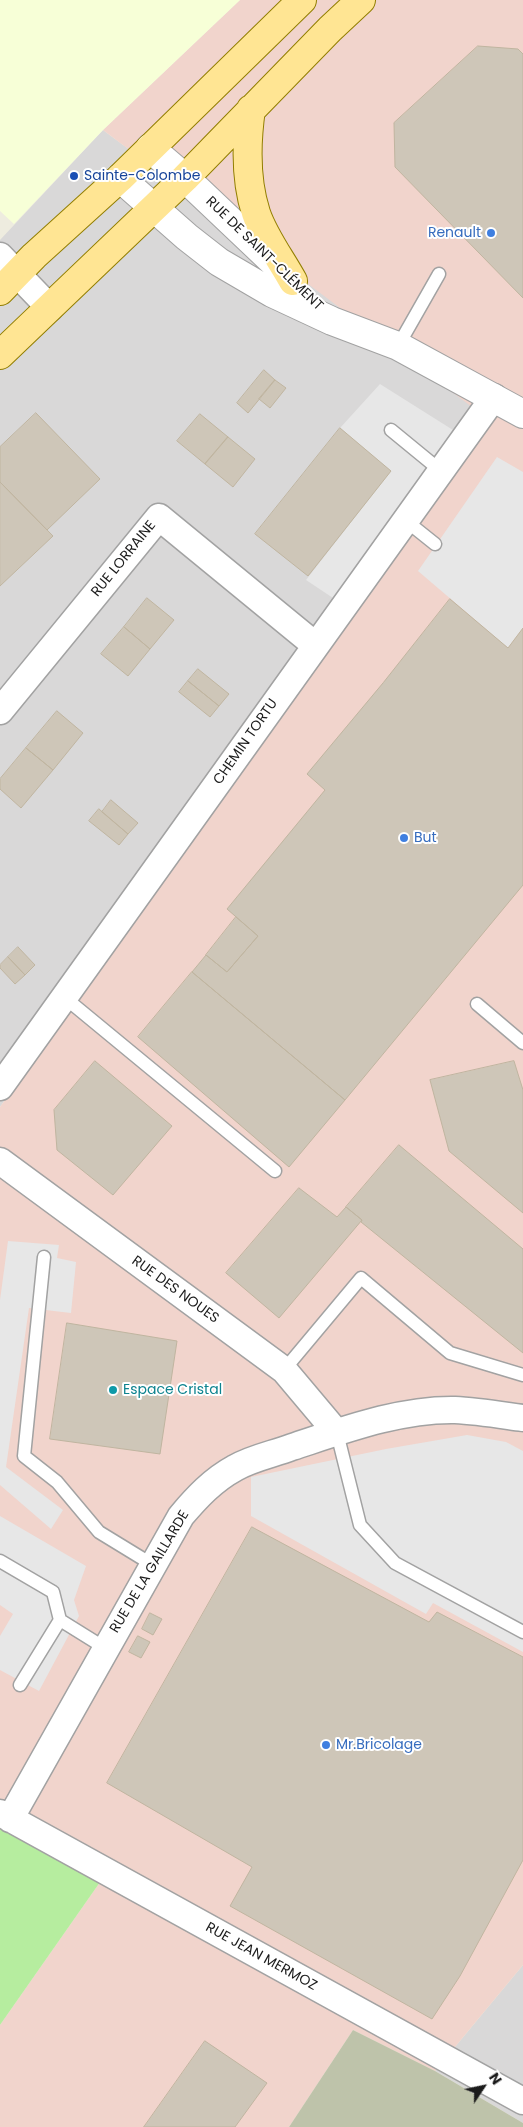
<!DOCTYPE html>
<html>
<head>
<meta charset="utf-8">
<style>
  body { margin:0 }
  #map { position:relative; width:523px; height:2127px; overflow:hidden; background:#eeecdf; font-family:Poppins,sans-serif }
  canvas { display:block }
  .north { position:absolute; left:458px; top:2062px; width:50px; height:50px; -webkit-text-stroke:4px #fff; paint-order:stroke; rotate:56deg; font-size:14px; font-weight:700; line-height:20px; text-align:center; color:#1b1b1b }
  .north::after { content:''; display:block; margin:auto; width:18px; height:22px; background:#1b1b1b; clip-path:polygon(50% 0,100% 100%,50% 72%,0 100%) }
</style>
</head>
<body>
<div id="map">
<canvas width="523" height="2127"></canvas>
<div class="north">N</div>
</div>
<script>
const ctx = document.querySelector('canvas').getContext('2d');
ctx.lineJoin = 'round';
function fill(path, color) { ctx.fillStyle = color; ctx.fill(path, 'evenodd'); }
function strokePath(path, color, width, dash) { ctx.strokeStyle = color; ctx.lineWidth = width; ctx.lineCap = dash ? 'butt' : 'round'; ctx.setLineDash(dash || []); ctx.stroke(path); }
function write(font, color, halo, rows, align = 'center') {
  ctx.font = font + ' Poppins,sans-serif'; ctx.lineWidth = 4; ctx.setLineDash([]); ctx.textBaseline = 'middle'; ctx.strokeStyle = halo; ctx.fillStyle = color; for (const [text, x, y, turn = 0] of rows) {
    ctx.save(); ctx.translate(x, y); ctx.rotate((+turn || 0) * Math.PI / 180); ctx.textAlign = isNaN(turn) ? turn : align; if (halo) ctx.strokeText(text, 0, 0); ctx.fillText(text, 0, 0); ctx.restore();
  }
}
fill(new Path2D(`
  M103,130L489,418L0,1107V240Z
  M523,1965V2123L435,2071Z`), '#d9d8d8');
fill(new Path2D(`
  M240,0H523V1965L435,2071L353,2030L289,2127H0V2025L105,1875L0,1817V1107L488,419L103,130Z`), '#f1d4cc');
fill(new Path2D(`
  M0,0H240L103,130L14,224L0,211Z`), '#f7ffd7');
fill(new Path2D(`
  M353,2030L435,2071L523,2123V2127H289Z`), '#bec3aa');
fill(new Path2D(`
  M0,1817L105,1875L0,2025Z`), '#b6ed9f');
fill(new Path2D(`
  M380,384L453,430L333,598L306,580L391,471L340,428Z
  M497,457L523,472V628L508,648L418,571Z
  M8,1241L59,1245L57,1258L76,1262L71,1313L29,1308L6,1467L63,1510L51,1529L0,1485V1300Z
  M467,1435L506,1442L523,1451V1652L433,1603L426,1614L251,1516V1477L386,1449Z
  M0,1516L86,1566L74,1600L79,1616L39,1691L0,1670V1636L13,1614L0,1605Z`), '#e7e7e7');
const building = new Path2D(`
  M478,46L518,49L523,54V298L395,167L394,123Z
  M264,370L275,380L248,413L237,403Z
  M275,380L286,388L270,408L259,399Z
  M36,413L100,479L47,530L0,482V447Z
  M200,414L228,437L205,464L177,441Z
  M340,428L391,471L308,576L255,534Z
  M228,437L255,459L233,487L205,464Z
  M0,482L53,536L0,586Z
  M147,598L174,620L150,649L124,627Z
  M450,599L508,648L523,628V885L345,1100L192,972L206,955L227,972L258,936L227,909L325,790L307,774L383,683Z
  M124,627L150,649L128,676L101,654Z
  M198,669L229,694L219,706L188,681Z
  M188,681L219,706L210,717L179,692Z
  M57,711L83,733L53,770L26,748Z
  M26,748L53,770L21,808L0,789V779Z
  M111,800L138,823L128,834L102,812Z
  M99,809L128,834L119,845L89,821Z
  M236,917L258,936L227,972L206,955Z
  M18,947L35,965L25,975L8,957Z
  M8,957L25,975L15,984L0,968V965Z
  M192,972L345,1100L289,1167L138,1037Z
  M95,1061L172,1126L113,1195L57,1150L54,1110Z
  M514,1061L523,1090V1213L449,1151L430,1080Z
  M399,1145L523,1249V1353L361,1222L362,1220L346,1207Z
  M299,1188L337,1217L346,1207L362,1220L279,1318L226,1273Z
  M67,1323L177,1341L160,1454L50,1439Z
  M252,1527L429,1622L437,1612L523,1657V1860L460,1976L432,2019L230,1906L252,1867L107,1783Z
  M150,1613L162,1619L153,1635L142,1629Z
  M138,1636L150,1642L141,1658L129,1652Z
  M205,2041L267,2083L235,2127H144Z`);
fill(building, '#cec6b8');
strokePath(building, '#c0b5a0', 1);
const service = new Path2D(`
  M398,346L439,274
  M391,430L441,471
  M405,520L435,544
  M64,997L275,1171
  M477,1004L523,1043
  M44,1257L24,1456L57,1482L99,1532L153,1565
  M284,1370L361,1278L450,1353L523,1375
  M337,1433L360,1525L395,1563L523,1632
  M0,1561L53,1592L60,1620L105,1648
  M20,1685L60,1620`);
const minor = new Path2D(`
  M0,256L50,308
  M0,711L159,517L315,645
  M0,1087L494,397
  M0,1161L284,1370L337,1433
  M0,1813L523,2101
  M10,1819L181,1516C197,1497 213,1480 235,1468C252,1458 274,1454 292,1447C344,1430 400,1409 455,1410C477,1411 501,1415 523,1418`);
const tertiary = new Path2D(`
  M150,148L185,178L282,270
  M120,178L187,237L219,262L272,293L332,321L398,346L523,414`);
const primary = new Path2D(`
  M251,109C246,144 245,179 256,213C264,237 281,259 293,281
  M0,291L34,256L120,178L302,0
  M0,355L185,178L330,29L361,0`);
strokePath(service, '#a2a2a2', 15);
strokePath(minor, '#a2a2a2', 29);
strokePath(tertiary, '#a2a2a2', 30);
strokePath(primary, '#927e00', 30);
strokePath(service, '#fff', 12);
strokePath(minor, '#fff', 26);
strokePath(tertiary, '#fff', 28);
strokePath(primary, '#ffe593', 28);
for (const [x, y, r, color] of [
  [74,176,5,"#1a4fb4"],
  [491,233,5,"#3f7fe0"],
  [404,838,5,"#3f7fe0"],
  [113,1390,5,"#0f9aa8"],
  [326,1745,5,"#3f7fe0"]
]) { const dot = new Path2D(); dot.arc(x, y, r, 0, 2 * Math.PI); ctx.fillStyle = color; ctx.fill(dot); strokePath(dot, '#fff', 2); }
write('14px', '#164399', '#fff', [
  ["Sainte-Colombe",84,176]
], 'left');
write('14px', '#366cbe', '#fff', [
  ["Renault",481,233,"right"],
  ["But",414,838],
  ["Mr.Bricolage",336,1745]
], 'left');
write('14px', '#1b1b1b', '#fff', [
  ["RUE DE SAINT-CLÉMENT",264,254,44],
  ["RUE LORRAINE",124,559,-51],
  ["CHEMIN TORTU",246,742,-55],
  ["RUE DES NOUES",175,1290,36],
  ["RUE DE LA GAILLARDE",150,1572,-59],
  ["RUE JEAN MERMOZ",261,1957,29]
]);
write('14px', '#0d838f', '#fff', [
  ["Espace Cristal",123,1390]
], 'left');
</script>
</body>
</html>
